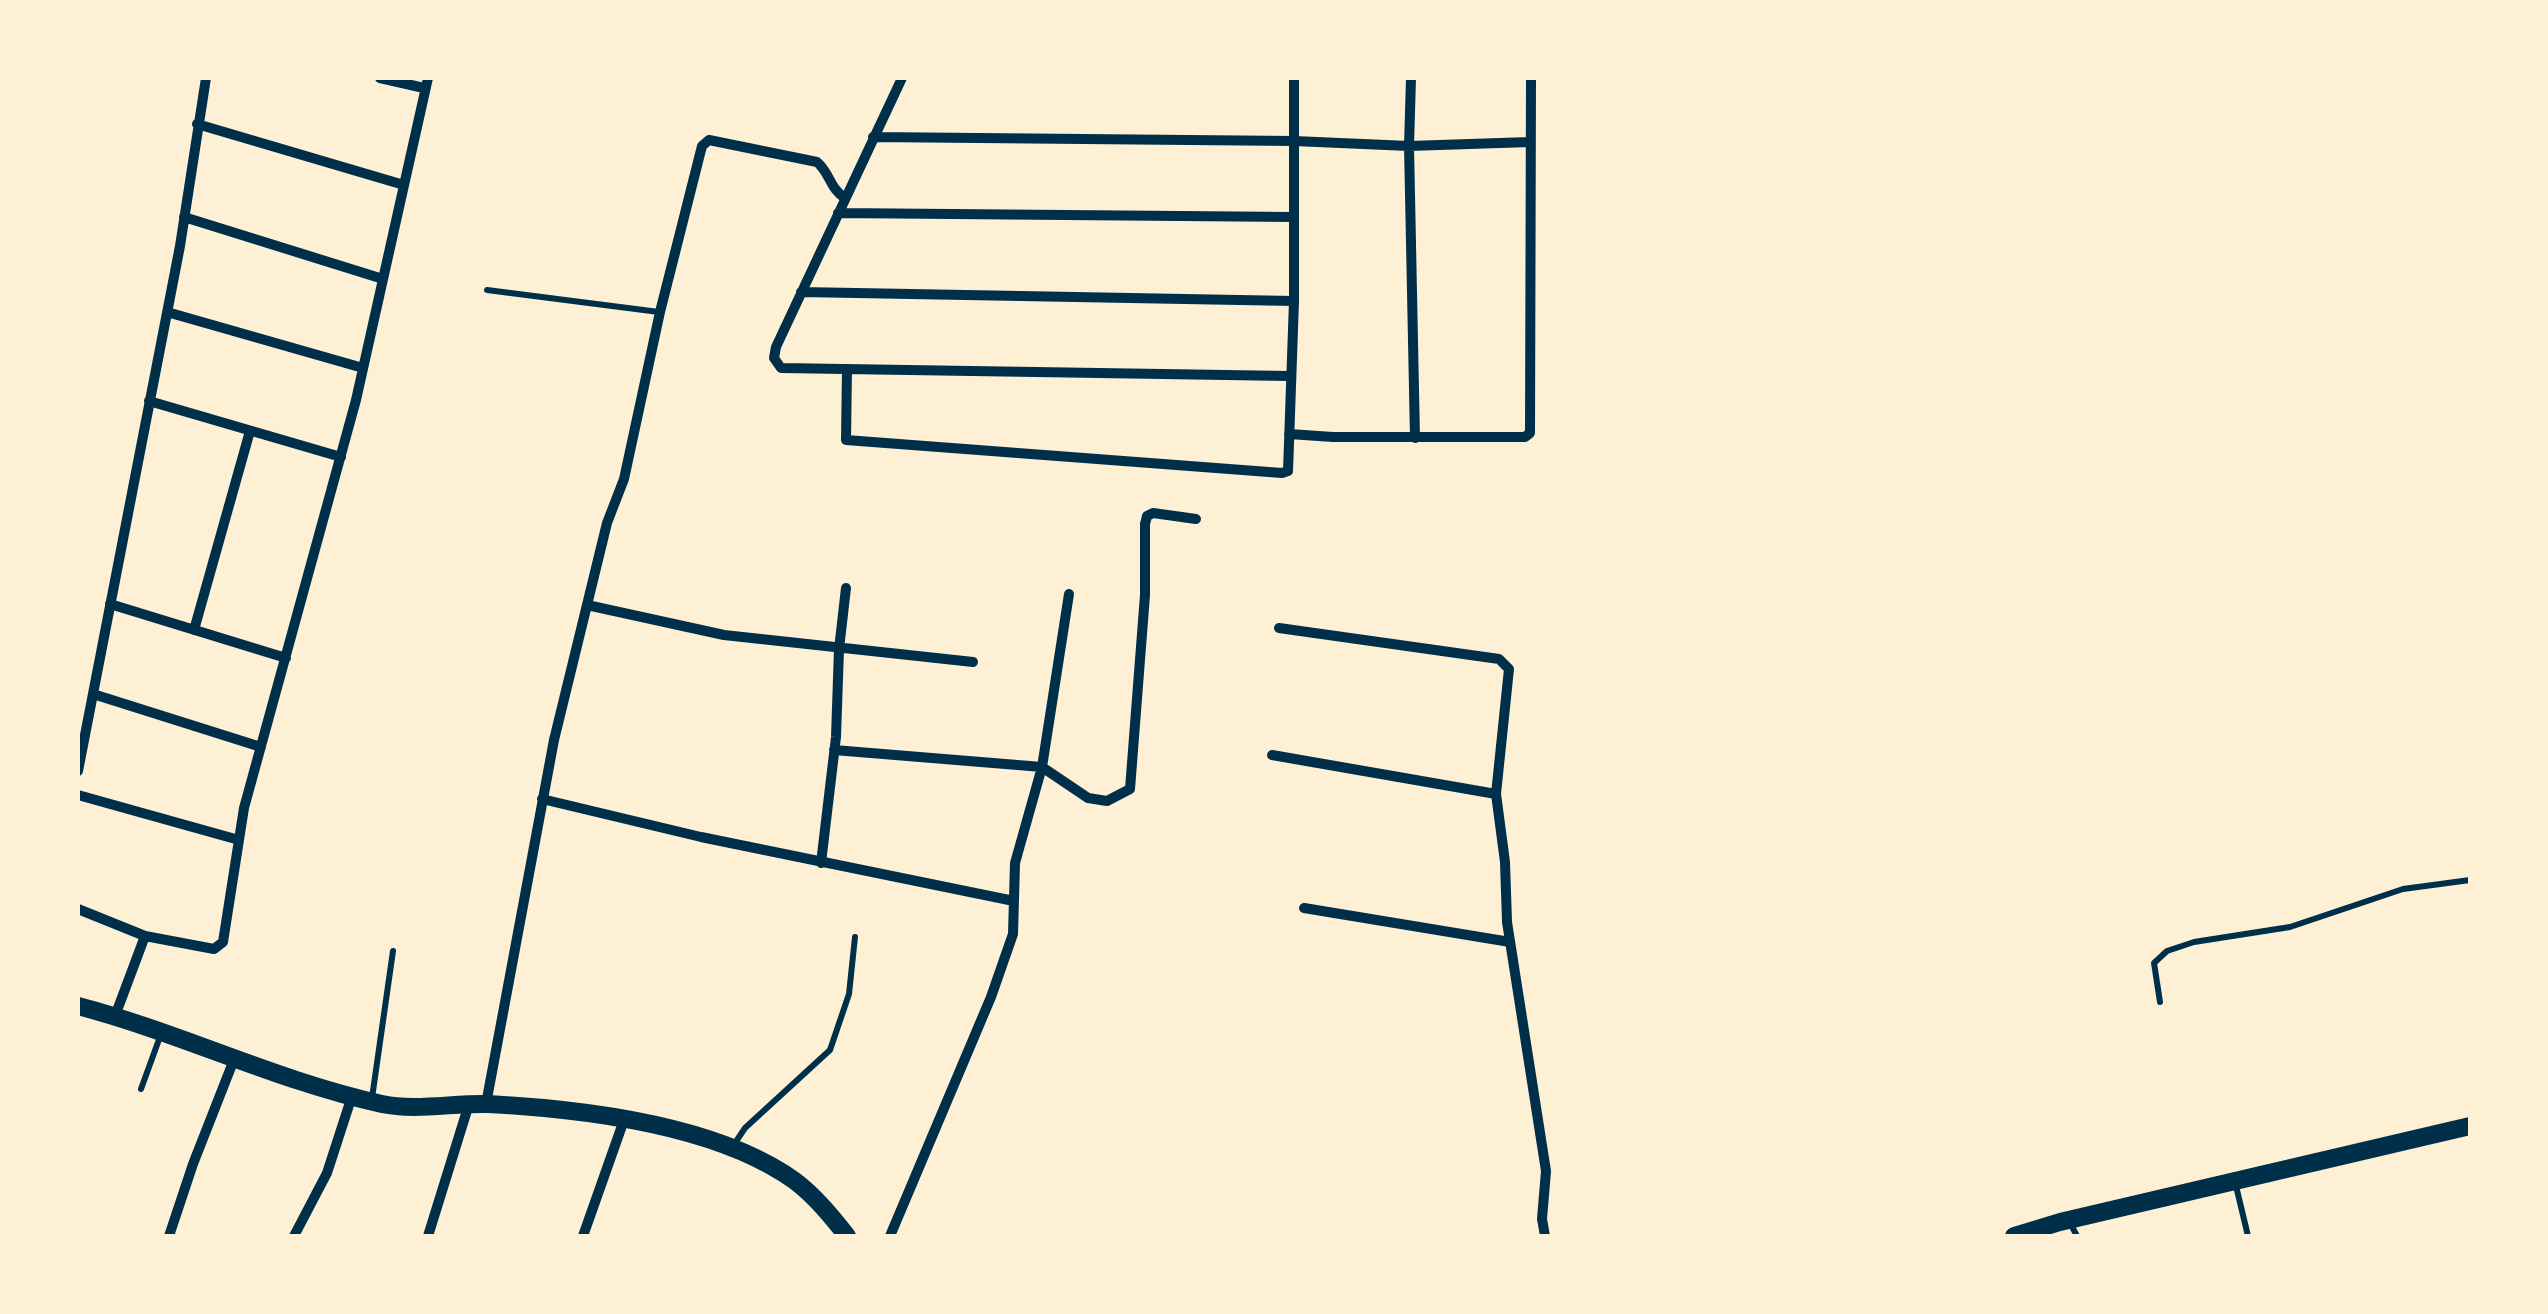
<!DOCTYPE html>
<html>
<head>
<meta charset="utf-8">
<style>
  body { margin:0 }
  #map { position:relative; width:2548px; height:1314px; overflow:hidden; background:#fdf0d5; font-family:"Source Sans 3",sans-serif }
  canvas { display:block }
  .frame { position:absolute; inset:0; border:80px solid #fdf0d5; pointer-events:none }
</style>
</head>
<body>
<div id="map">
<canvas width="2548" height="1314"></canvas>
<div class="frame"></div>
</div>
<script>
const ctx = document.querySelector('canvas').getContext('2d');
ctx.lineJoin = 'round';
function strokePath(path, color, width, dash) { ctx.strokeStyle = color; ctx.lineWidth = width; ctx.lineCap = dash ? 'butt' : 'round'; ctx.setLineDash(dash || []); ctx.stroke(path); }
strokePath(new Path2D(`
  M487,290L659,312
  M2160,1002L2154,963L2167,951L2194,942L2290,927L2403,889L2470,880
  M141,1089L161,1034
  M372,1098L393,951
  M733,1146L745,1128L830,1050L849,994L855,937
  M2236,1186L2248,1236
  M2069,1221L2077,1236`), '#003049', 6);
strokePath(new Path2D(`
  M380,78L424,88
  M902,78L776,347L774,358L781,368L1289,376
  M1411,78L1409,146L1415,438
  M197,124L404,185
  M873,137L1294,141L1409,146L1530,142
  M838,213L1293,217
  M184,217L383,279
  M801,292L1294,301
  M167,312L363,368
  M847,369L846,440L1282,473L1288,471L1294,301V78
  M149,401L341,457
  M1289,434L1333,437H1525L1530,433L1531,78
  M110,604L286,658
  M587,605L724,635L973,662
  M1279,628L1499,659L1509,669L1496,794L1505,862L1507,922L1546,1171L1542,1219L1545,1236
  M194,630L250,431
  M93,694L261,747
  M834,750L1042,767L1088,798L1107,801L1130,789L1145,595V524L1147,516L1153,513L1196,519
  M1272,755L1496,794
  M78,771L180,246L206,78
  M78,795L239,840
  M542,799L701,837L1014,901
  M821,863L836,737L839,649L846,588
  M1304,908L1510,942
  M78,909L145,936L214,949L223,942L244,808L356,400L428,78
  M115,1016L145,936
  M486,1104L554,740L607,523L624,479L660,312L702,146L709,140L817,162C830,173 830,189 845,198
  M169,1236L193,1164L235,1057
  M294,1236L327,1173L352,1096
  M428,1236L469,1104
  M583,1236L624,1120
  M890,1236L991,997L1013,934L1015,863L1042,767L1069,594`), '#003049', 10);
strokePath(new Path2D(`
  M78,1006C181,1033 277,1081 382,1104C415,1111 454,1103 488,1104C583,1109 716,1124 795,1181C815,1196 832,1217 847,1236
  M2014,1236L2060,1222L2470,1126`), '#003049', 18);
</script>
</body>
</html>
